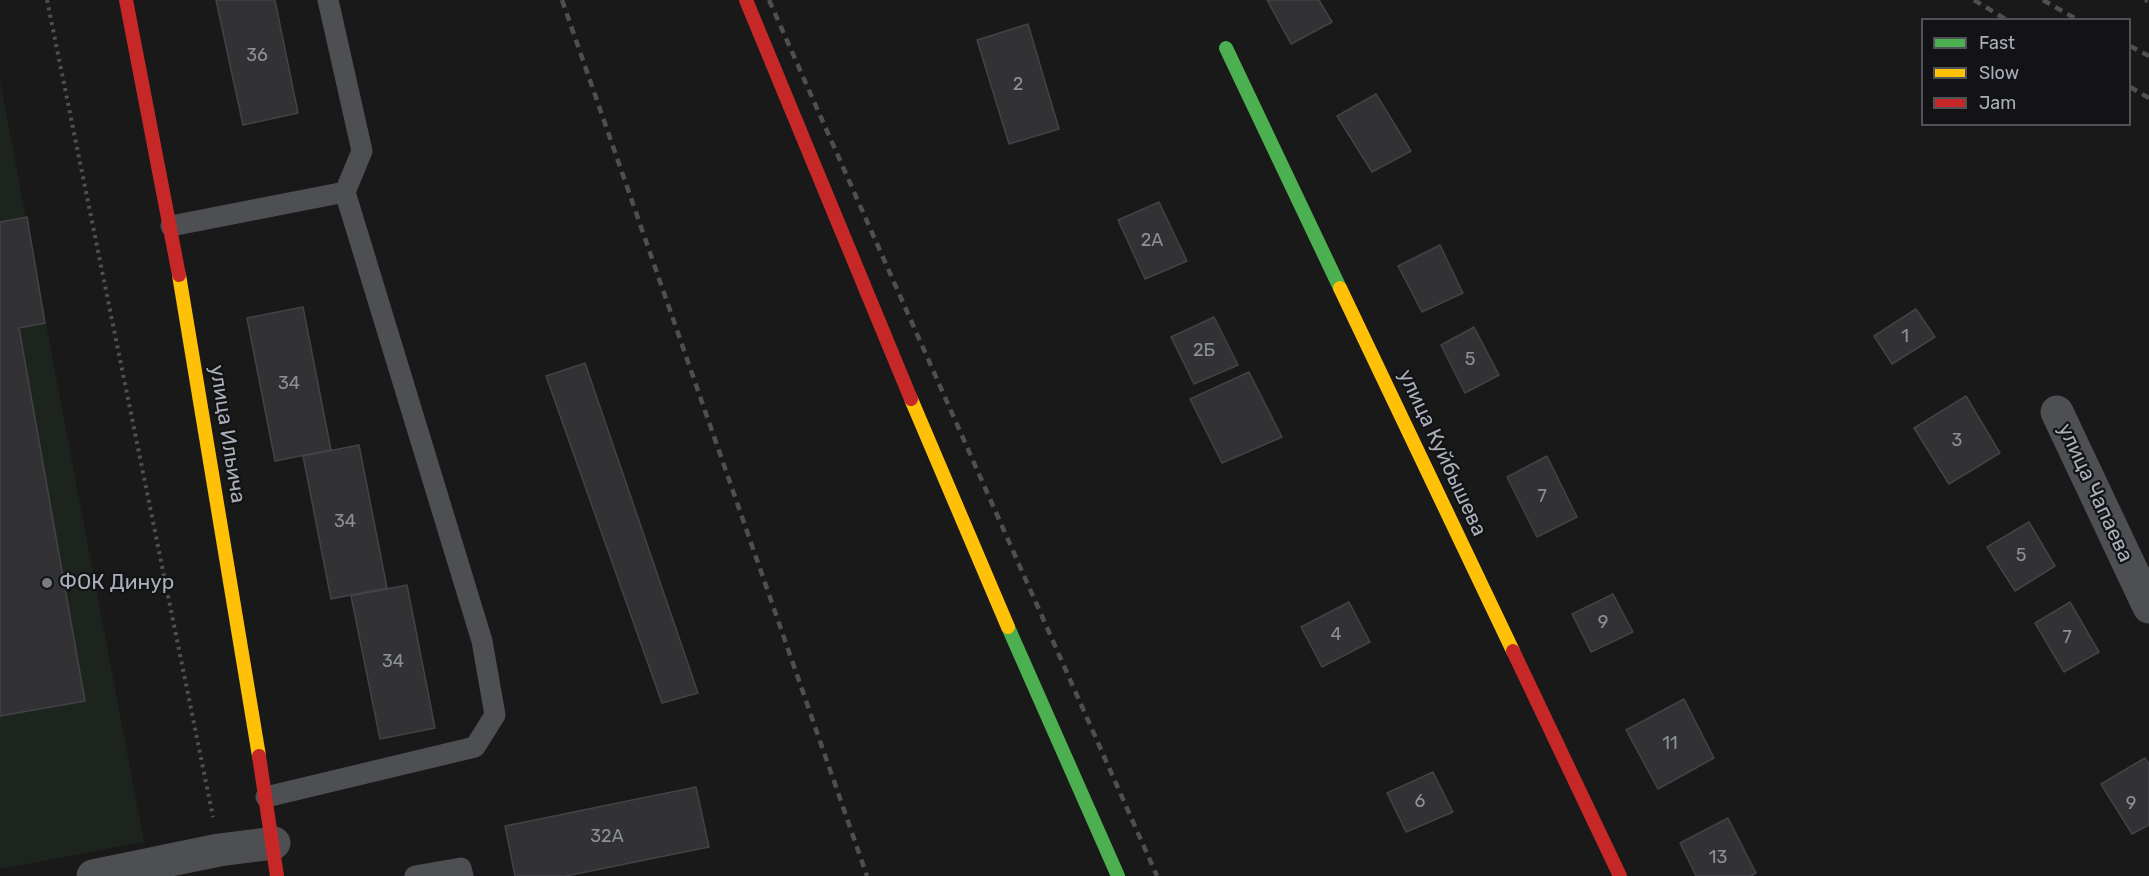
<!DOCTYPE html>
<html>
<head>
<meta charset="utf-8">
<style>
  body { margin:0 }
  #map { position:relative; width:2149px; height:876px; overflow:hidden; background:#19191a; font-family:Rubik,sans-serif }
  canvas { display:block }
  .legend { position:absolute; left:1921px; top:18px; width:210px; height:108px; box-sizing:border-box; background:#131316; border:2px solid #4f5258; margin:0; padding:8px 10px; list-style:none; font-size:18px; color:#aab0ba }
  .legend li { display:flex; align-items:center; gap:12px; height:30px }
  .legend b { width:30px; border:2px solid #4f5258 }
</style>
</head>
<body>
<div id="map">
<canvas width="2149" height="876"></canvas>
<ul class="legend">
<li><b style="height:8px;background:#4caf50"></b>Fast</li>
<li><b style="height:8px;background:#ffc107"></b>Slow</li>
<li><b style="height:8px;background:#c62828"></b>Jam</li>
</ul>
</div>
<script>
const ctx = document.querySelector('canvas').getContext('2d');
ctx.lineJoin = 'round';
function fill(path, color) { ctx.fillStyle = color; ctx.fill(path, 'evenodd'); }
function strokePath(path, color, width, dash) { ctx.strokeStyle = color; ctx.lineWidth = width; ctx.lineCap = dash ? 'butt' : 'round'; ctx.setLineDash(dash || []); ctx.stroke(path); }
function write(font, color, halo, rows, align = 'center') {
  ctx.font = font + ' Rubik,sans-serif'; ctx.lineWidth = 4.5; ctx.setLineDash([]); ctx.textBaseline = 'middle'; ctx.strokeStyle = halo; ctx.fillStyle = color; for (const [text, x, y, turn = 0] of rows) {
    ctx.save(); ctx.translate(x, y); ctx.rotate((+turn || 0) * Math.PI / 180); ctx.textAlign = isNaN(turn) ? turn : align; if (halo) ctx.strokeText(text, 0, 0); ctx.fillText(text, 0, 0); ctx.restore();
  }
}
fill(new Path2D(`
  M0,81L144,842L0,869Z`), '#1d241e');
const building = new Path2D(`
  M216,0H275L298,113L243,125Z
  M1267,0H1319L1332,22L1291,44Z
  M1028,24L1059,129L1009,144L977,40Z
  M1376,94L1411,151L1372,172L1337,116Z
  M1159,202L1187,261L1145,279L1118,220Z
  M27,217L45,323L19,328L85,701L0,716V222Z
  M1440,245L1463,293L1422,312L1398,266Z
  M303,307L331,450L275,461L247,318Z
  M1916,309L1935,337L1892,364L1874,336Z
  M1214,317L1238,365L1194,384L1171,337Z
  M1474,327L1499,375L1465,393L1441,345Z
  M585,363L698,693L662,703L546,376Z
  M1249,372L1282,437L1222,463L1190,399Z
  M1966,396L2000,453L1949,484L1914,428Z
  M359,445L387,588L331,599L303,456Z
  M1547,456L1577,517L1537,537L1507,477Z
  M2029,522L2055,566L2015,591L1987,547Z
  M407,585L435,728L380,739L351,596Z
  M1613,594L1633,632L1591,652L1572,614Z
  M1349,602L1370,642L1322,667L1301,627Z
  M2070,602L2099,652L2064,672L2035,623Z
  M1684,699L1714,758L1658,789L1626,730Z
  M2145,758L2149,764V825L2132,834L2101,784Z
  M1433,772L1453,812L1406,832L1387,793Z
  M696,787L709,847L566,876H515L505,826Z
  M1728,818L1756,873L1751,876H1696L1680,843Z`);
fill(building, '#323234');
strokePath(building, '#424346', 1.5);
strokePath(new Path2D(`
  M47,0L213,817
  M2145,0L2149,2`), '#4f5054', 4, [3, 4.5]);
strokePath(new Path2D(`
  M171,226L345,192
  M266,797L475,747L495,715L482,641L345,192L362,151L328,0
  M415,876L461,868L463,876`), '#4d4f53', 21);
strokePath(new Path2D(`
  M2057,412L2149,607
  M93,876L219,850L274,843`), '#4d4f53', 33);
strokePath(new Path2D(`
  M1226,48L1340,288
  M1008,627L1118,876`), '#4caf50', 14);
strokePath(new Path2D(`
  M179,275L259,756
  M1340,288L1513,651
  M911,399L1008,627`), '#ffc107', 14);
strokePath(new Path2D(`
  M126,0L179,275
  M746,0L911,399
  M1513,651L1620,876
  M259,756L277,876`), '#c62828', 14);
strokePath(new Path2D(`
  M562,0L867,876
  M769,0L1157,876
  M1974,0L2007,20
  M2043,0L2078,20
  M2130,46L2149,56
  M2130,87L2149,98`), '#4d4f51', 4.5, [8, 6]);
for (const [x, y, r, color] of [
  [47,583,6,"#777b82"]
]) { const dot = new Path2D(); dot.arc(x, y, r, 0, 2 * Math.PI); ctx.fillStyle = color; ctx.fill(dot); strokePath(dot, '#131316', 2); }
write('18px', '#8c9098', null, [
  ["36",257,56],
  ["2",1018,85],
  ["2А",1152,241],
  ["1",1905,337],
  ["2Б",1204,351],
  ["5",1470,360],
  ["34",289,384],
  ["3",1957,441],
  ["7",1542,497],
  ["34",345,522],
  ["5",2021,556],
  ["9",1603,623],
  ["4",1336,635],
  ["7",2067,638],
  ["34",393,662],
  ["11",1670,744],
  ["6",1420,802],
  ["9",2131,804],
  ["32А",607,837],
  ["13",1718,858]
]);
write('21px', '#aab0ba', '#131316', [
  ["улица Ильича",227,434,81],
  ["улица Куйбышева",1442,453,65],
  ["улица Чапаева",2095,493,65]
]);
write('21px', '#aab0ba', '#131316', [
  ["ФОК Динур",59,583]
], 'left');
</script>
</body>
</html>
